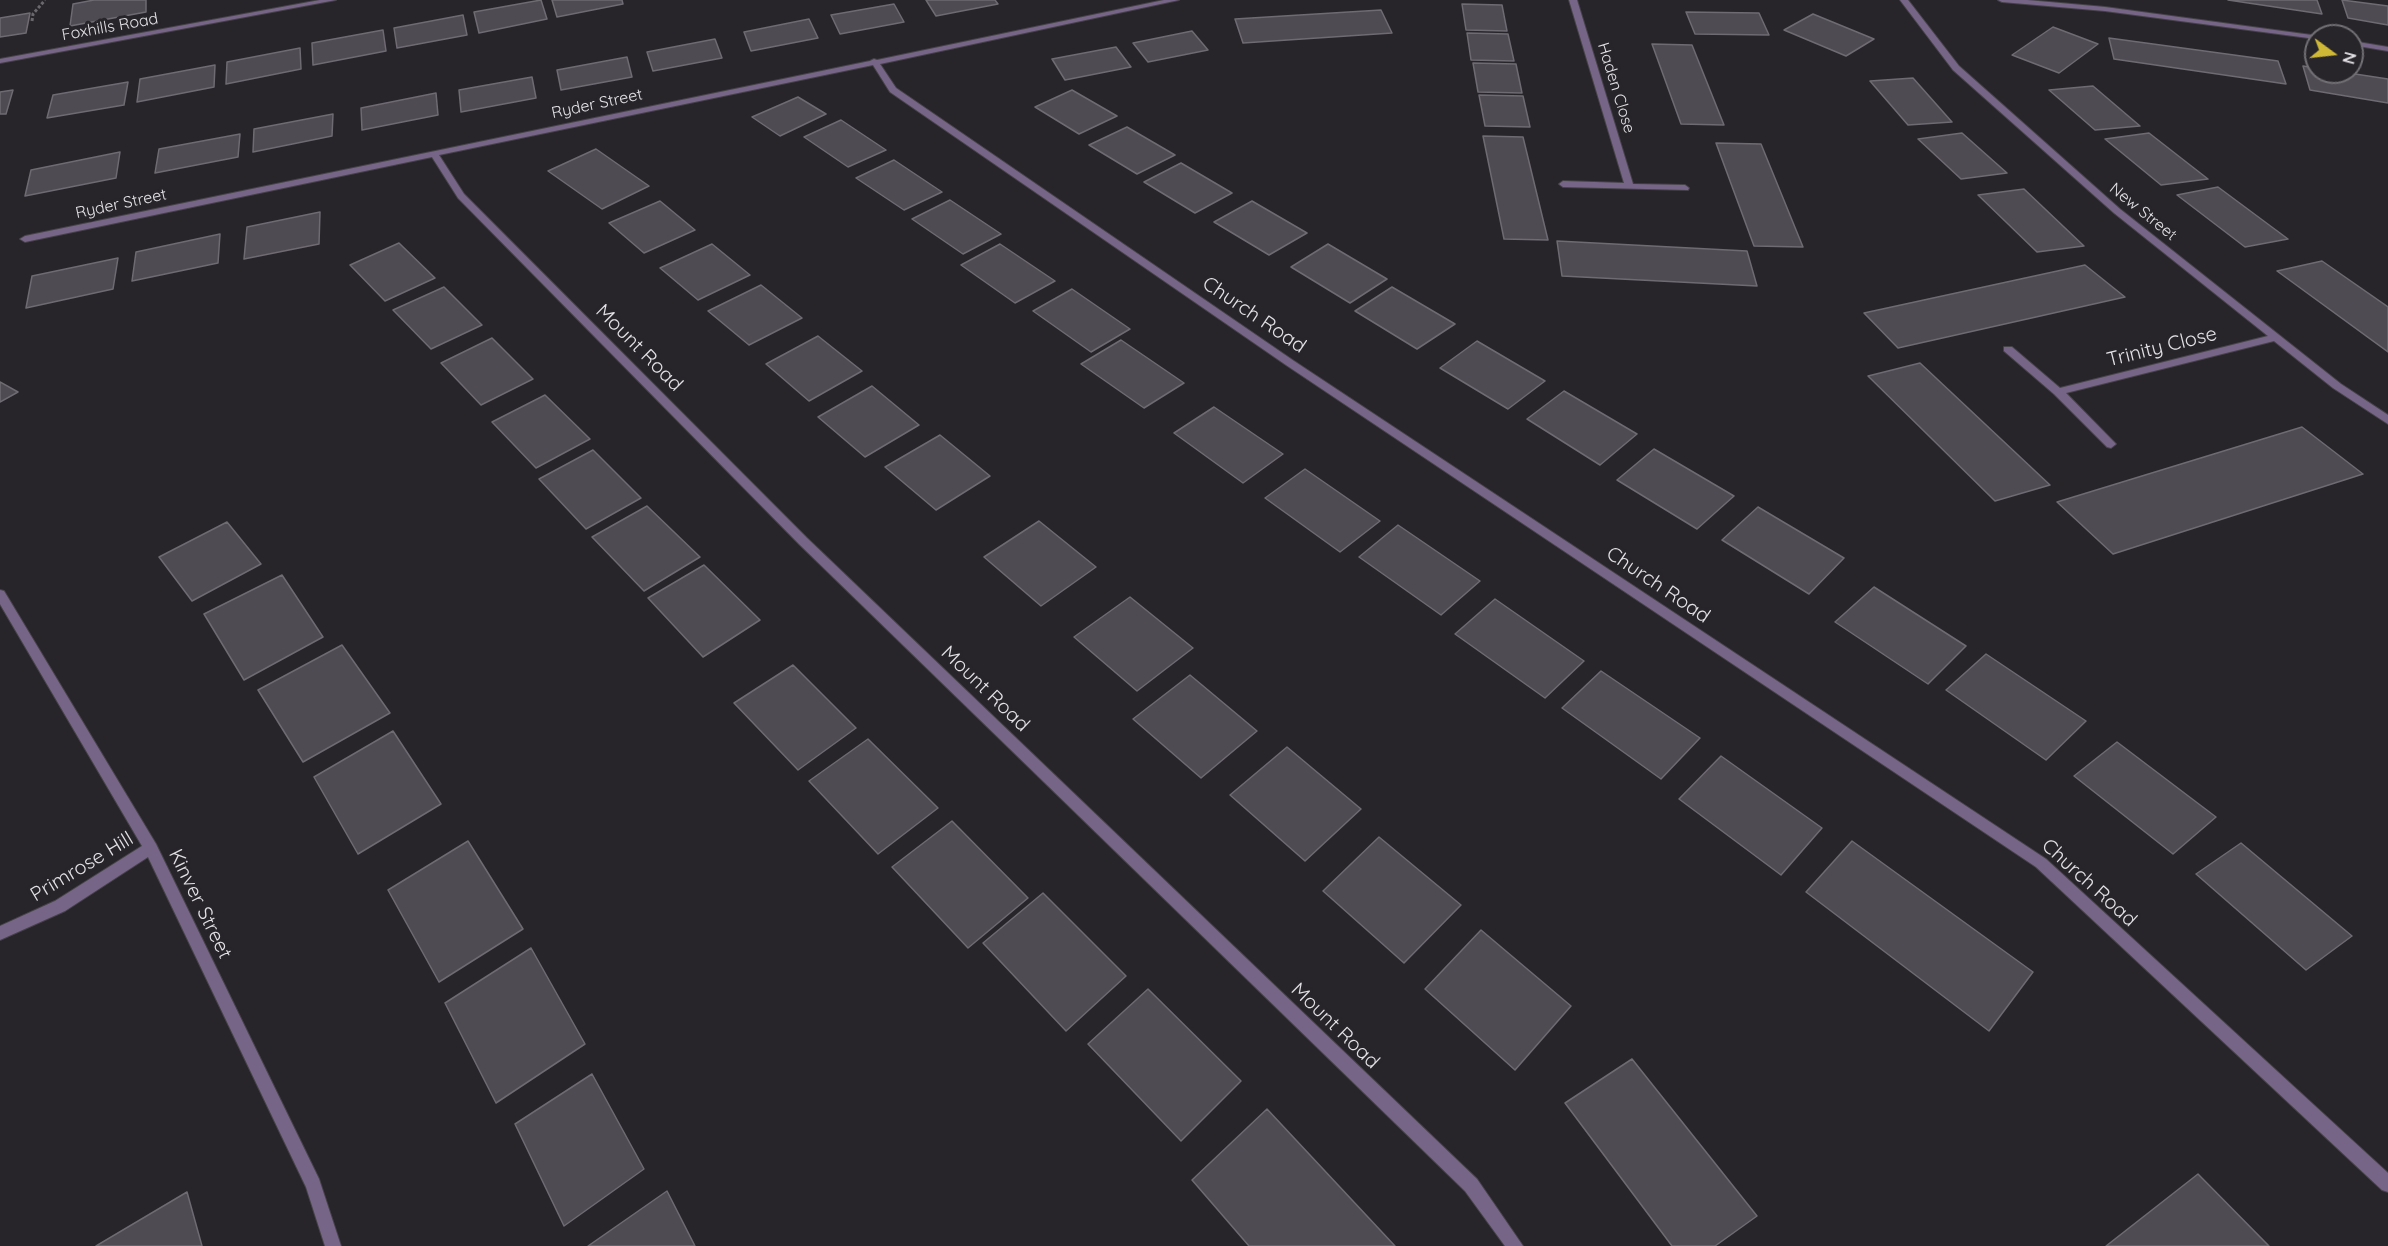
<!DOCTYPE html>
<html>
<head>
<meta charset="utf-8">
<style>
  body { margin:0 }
  #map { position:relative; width:2388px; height:1246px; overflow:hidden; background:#27242a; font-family:Quicksand,sans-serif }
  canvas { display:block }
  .north { position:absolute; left:2304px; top:24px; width:60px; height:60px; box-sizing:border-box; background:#27242a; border:2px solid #727075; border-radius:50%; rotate:105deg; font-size:16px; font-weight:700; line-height:24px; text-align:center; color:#e3e1e5 }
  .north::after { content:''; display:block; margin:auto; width:21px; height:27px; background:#d0b837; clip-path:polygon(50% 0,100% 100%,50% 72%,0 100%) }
</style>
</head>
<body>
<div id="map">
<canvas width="2388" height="1246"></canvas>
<div class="north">N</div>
</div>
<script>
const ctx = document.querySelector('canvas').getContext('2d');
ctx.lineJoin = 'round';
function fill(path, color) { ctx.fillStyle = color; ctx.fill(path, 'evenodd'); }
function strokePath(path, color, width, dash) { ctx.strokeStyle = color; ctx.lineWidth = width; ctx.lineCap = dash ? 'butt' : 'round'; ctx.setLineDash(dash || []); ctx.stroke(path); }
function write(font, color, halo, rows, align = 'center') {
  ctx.font = font + ' Quicksand,sans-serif'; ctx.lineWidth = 6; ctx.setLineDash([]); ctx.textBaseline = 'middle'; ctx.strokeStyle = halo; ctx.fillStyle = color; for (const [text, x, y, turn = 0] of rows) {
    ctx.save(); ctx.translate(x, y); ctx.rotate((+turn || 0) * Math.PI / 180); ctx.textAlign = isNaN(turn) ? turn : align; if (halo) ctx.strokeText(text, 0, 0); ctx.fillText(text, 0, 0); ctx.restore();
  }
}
const building = new Path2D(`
  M94,0H146V12L70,26L73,4Z
  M541,0L547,19L479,33L474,12Z
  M552,0H622L623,4L557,17Z
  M926,0H995L998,4L936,16Z
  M2228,0H2317L2322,14Z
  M2342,0L2388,6V25L2348,18Z
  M894,4L904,22L840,34L831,15Z
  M1462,4L1502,5L1507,31L1466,30Z
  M1381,10L1392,33L1243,43L1235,19Z
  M1686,12L1759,13L1769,35L1695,34Z
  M30,13L26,33L0,37V18Z
  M1813,14L1874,39L1846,56L1784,30Z
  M463,15L467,35L397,48L394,28Z
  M809,19L818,38L751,51L744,32Z
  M2053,27L2098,44L2059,73L2012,55Z
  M383,30L386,51L313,65L312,43Z
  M1192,31L1208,50L1148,62L1133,43Z
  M1467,33L1508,34L1514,61L1471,60Z
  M2109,38L2278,61L2286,84L2114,59Z
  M715,39L722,58L653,71L647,52Z
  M1652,44L1692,45L1724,125L1681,124Z
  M1116,47L1131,67L1065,80L1052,59Z
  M300,48L301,69L226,84L227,62Z
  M627,57L632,77L561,90L557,70Z
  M1473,63L1516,64L1522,93L1478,92Z
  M215,65L214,87L137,102L140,79Z
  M2303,66L2316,68V72H2342L2388,79V103L2310,90Z
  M532,77L536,98L461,112L459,90Z
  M1913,78L1952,122L1908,125L1870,81Z
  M128,82L124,105L47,118L53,95Z
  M2093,86L2140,126L2095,130L2049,90Z
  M13,90L6,114H0V92Z
  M1072,90L1117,116L1079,134L1035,107Z
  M436,93L438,115L362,130L361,108Z
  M1479,95L1523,96L1530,127L1485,126Z
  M798,97L826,114L780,136L752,117Z
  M333,114L332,136L253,152L254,129Z
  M841,120L886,150L848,167L804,137Z
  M1127,127L1175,155L1137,174L1089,145Z
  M1962,133L2007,173L1961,179L1918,139Z
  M2149,133L2208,179L2161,185L2105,139Z
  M240,134L238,157L155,173L159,149Z
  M1483,136L1523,137L1548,240L1504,239Z
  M1716,143L1761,144L1803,247L1754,246Z
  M596,149L649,186L602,209L548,171Z
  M120,152L116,178L25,196L31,170Z
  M894,160L942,192L904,210L856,178Z
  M1181,163L1232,193L1195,213L1144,182Z
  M2218,187L2288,239L2245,247L2177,195Z
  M2024,189L2084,246L2037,252L1978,195Z
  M950,200L1001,234L963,254L912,219Z
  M660,201L695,230L644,253L609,223Z
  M1252,201L1307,233L1269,255L1214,222Z
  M320,212L319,244L244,259L247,227Z
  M220,234L218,263L132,281L136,252Z
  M1557,241L1747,251L1757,286L1562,276Z
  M399,243L435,278L385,301L350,265Z
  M712,244L750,275L698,300L660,268Z
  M1000,244L1055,281L1015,303L961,265Z
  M1328,244L1387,279L1350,303L1291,267Z
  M118,258L113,289L26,308L32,276Z
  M2322,261L2388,307V352L2277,271Z
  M2085,265L2125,297L1898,348L1864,313Z
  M761,285L802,318L749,345L708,311Z
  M444,287L482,325L431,349L393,310Z
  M1392,287L1455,324L1417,349L1355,311Z
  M1072,289L1130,329L1091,352L1033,311Z
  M818,336L862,371L809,401L766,364Z
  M492,338L533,379L481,405L441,363Z
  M1121,340L1184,383L1144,408L1081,364Z
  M1477,341L1545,381L1508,409L1440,368Z
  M1920,363L2050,485L1995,501L1868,376Z
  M0,382L18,392L0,402Z
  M872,386L919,425L865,457L818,417Z
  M1564,391L1637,434L1600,465L1527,419Z
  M545,395L590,439L536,468L492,422Z
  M1214,407L1283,454L1243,483L1174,433Z
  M2302,427L2363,474L2113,554L2057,502Z
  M940,435L990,476L936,510L885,467Z
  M1654,449L1734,496L1697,529L1617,480Z
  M593,450L641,498L586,529L539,479Z
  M1305,469L1380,521L1340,552L1265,498Z
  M647,506L700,557L644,591L592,537Z
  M1758,507L1844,558L1809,594L1722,540Z
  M1039,521L1096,567L1041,606L984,557Z
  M227,522L261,564L192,601L159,557Z
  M1398,525L1480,581L1441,615L1359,557Z
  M704,565L760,620L703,657L648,598Z
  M282,575L323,637L244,680L204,614Z
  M1874,587L1966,646L1928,684L1835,622Z
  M1130,597L1193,648L1137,691L1074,637Z
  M1495,599L1584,661L1545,698L1455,634Z
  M342,645L390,713L303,762L258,690Z
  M1986,654L2086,721L2046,760L1946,690Z
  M793,665L856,728L798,770L734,703Z
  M1601,671L1700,738L1661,779L1562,708Z
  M1190,675L1257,731L1201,778L1133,719Z
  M393,731L441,804L358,854L314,777Z
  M868,739L938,808L878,854L809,781Z
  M2117,742L2216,817L2173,854L2074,776Z
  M1287,747L1361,809L1305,861L1230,795Z
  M1721,756L1822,828L1781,875L1679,799Z
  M952,821L1028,898L968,948L892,867Z
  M1379,837L1461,905L1404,963L1323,891Z
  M468,841L523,929L439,982L388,890Z
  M1852,841L2033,972L1989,1031L1806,892Z
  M2241,843L2352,936L2306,970L2196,874Z
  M1043,893L1126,976L1066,1031L983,943Z
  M1481,930L1571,1006L1515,1070L1425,989Z
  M531,948L585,1044L496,1103L445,1003Z
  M1148,989L1241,1081L1181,1141L1088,1044Z
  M1632,1059L1757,1216L1715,1246H1672L1565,1103Z
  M592,1074L644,1169L564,1226L515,1124Z
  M1267,1109L1395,1246H1249L1192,1180Z
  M2198,1174L2269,1246H2106Z
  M667,1191L695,1246H588Z
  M187,1192L202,1246H96Z`);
fill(building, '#4f4b52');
strokePath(building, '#6f6b73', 1.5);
const minor = new Path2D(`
  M320,0H336L0,63V59Z
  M1164,0H1179L880,64L896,88L1294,361L2046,859L2388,1173V1192L2382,1190L2036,867L1286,365L890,92L873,65L439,155L464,194L807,538L1477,1179L1523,1246H1505L1465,1191L799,544L458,198L432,157L25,242L20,239L25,236L870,61L874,59L877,60Z
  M1569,0H1577L1633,184L1685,185L1689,188L1688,190L1563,187L1559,184L1563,181L1624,183Z
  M1900,0H1908L1959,66L2120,209L2341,384L2388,415V424L2333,388L2274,341L2066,393L2116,444L2111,448L2107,447L2054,394L2004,351V347H2012L2060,388L2268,336L2114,213L1953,70Z
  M1998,0H2027L2105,7L2319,36H2316V39L2105,11L2002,2Z
  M2352,41L2388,47V51L2352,45Z
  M0,590L4,591L156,844L319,1179L341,1246H325L306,1187L148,857L65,911L0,940V926L55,901L142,846L0,604Z`);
strokePath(minor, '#454248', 2);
strokePath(new Path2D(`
  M32,21L33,14L45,0`), '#6a686d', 3, [3, 2]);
fill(minor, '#776588');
write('16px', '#e3e1e5', '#27242a', [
  ["Foxhills Road",110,27,-10],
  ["Haden Close",1616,88,73],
  ["Ryder Street",597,104,-12],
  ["Ryder Street",121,204,-12],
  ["New Street",2143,212,39]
]);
write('20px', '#e3e1e5', '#27242a', [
  ["Church Road",1254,315,34],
  ["Trinity Close",2162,347,-14],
  ["Mount Road",639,348,45],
  ["Church Road",1658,585,34],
  ["Mount Road",985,689,44],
  ["Primrose Hill",82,867,-31],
  ["Church Road",2089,883,42],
  ["Kinver Street",200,904,64],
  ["Mount Road",1335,1026,44]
]);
</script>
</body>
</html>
